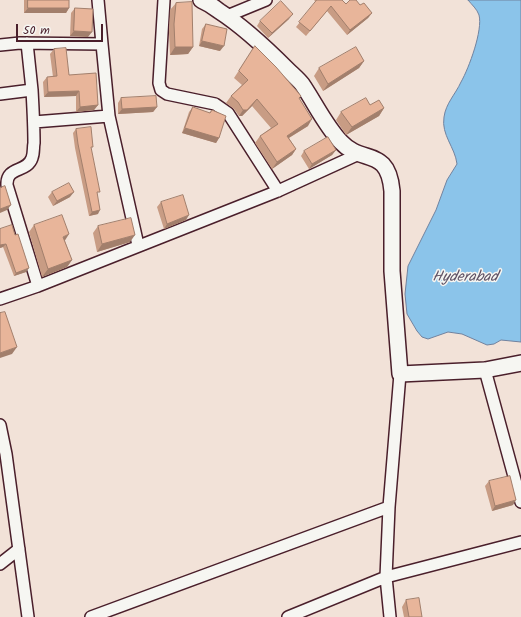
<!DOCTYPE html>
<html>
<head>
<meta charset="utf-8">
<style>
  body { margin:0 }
  #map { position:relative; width:521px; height:617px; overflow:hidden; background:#f2e2d8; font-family:Kalam,sans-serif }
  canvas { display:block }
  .scale { position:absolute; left:16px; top:24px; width:87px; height:18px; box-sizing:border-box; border:2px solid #4a1f2b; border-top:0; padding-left:5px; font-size:12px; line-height:14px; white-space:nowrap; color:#4a1f2b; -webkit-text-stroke:3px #f6f6f2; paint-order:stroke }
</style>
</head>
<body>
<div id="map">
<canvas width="521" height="617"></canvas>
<div class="scale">50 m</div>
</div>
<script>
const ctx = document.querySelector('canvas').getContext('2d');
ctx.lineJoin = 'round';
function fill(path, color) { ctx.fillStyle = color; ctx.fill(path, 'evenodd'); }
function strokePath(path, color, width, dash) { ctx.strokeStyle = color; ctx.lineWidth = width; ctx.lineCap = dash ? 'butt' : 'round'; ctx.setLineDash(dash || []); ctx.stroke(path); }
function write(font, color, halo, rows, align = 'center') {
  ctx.font = font + ' Kalam,sans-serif'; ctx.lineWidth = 3; ctx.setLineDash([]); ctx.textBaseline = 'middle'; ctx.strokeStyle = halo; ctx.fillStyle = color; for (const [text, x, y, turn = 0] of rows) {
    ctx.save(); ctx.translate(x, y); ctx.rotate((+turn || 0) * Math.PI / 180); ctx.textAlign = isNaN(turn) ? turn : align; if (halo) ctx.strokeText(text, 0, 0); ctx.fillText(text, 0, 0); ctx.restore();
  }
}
const water = new Path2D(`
  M468,0H521V342L501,340L494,344L487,345L462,334L448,332L428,339L422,337L417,331L407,314L405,294L408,266L436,210L447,180L457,164C455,147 441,135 444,117C446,103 455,95 461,82C469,68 483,30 479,15C477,9 472,5 468,0Z`);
fill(water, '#8bc4ea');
strokePath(water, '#71829e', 1);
const street = new Path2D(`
  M98,0L102,44
  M164,0L159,83L161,90L167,94L215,104L228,113L278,191
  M227,16L266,0
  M0,45L20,43L102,44L109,116L138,245
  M32,90C33,108 34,125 34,143C33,148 34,153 32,158C27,173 6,166 7,185L38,286
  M0,94L32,90L27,43
  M34,122L109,116
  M0,299L38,286L278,191L359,154
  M485,370L521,502
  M0,425L6,454L28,617
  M0,564L19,549
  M91,617L389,507
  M288,617L386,577L521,542
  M390,617L386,577L389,507L400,374`);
const secondary = new Path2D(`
  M201,0C208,3 214,7 219,11C244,27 266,48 287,69C292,74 298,79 302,84C315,103 325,125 341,142C362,165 388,146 392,191V271L400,374L485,370L521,363`);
strokePath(street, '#4a1f2b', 14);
strokePath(secondary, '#4a1f2b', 18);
strokePath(street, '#f6f6f2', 11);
strokePath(secondary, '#f6f6f2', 15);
fill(new Path2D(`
  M24,0H69V8L66,13H24Z
  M314,0H342L346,4L360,5L372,13L368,18L347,35L327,11L306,36L296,27L316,2Z
  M176,3L193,47L188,54L170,55L169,32L170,10Z
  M75,8L88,37L70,36L71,13Z
  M289,19L268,38L257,26L260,21Z
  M206,24L220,51L199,46L202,29Z
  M255,46L301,96L299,98L308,126L289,138L296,149L292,155L272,169L255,143L260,136L271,128L252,106L242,116H239L234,109L226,103L231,96L242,85L234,78Z
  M54,49L69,75L98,105L94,110L76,112V96L44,97L43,82L47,77H53L50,54Z
  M364,61L359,68L323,91L314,76L319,68Z
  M121,98L157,107L153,112L118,114V103Z
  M370,105L384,108L379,116L346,135L336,120L341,112Z
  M193,107L209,113L212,110L219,138L216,143L182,133L189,112Z
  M76,129L91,149L97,195L98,214L89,216L75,148L73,133Z
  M336,150L332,155L309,169L301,156L304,151Z
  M52,192L70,197L53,206L48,197Z
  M161,202L186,220L164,229L157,207Z
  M34,225L65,241L72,260L67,267L42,277L29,232Z
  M98,226L130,242L97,252L93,233Z
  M0,229L26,272L14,276L3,247L0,248Z
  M489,481L513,505L492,511L485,486Z
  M406,600L422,617H404L402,607Z`), '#c89c84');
fill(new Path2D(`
  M28,8H69L66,13H24Z
  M372,13L368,18L347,35L350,30Z
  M293,14L289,19L268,38L272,33Z
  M74,31L92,32L88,37L70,36Z
  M202,41L224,46L220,51L199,46Z
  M175,47H193L188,54L170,55Z
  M364,61L359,68L323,91L328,84Z
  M79,91L76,96L44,97L48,92Z
  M257,99L252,106L242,116H239L243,110Z
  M98,105L94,110L76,112L80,107Z
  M157,107L153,112L118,114L122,109Z
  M384,108L379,116L346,135L352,127Z
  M312,119L308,126L282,142L287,136Z
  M185,128L219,138L216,143L182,133Z
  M296,149L292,155L272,169L277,162Z
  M336,150L332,155L309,169L312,164Z
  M74,192L70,197L53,206L57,201Z
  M11,205L7,210L0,213V209Z
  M100,210L98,214L89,216L92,212Z
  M189,215L186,220L164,229L167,224Z
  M69,234L64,242L63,237Z
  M135,235L130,242L97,252L102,244Z
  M6,244L3,247L0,248V245Z
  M72,260L67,267L42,277L48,269Z
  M29,268L26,272L14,276L16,273Z
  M17,347L12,354L0,358V353Z
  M516,500L513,505L492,511L495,506Z`), '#a27f6c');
const building = new Path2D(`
  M28,0H69V8H28Z
  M317,0H342L346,4L350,0H356L360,5L364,3L372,13L350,30L331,6L310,31L299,22Z
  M281,1L293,14L272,33L260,21Z
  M192,2L193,47H175L174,24L176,3Z
  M75,8L93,9L92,32L74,31Z
  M206,24L227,29L224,46L202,41Z
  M255,46L276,67L301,96L299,98L312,119L287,136L296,149L277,162L260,136L278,124L257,99L247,110H243L238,102L231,96L248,80L239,71Z
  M356,47L364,61L328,84L319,68Z
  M66,48L69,75L96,73L98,105L80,107L79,91L48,92L47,77L57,76L54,49Z
  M156,96L157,107L122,109L121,98Z
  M366,98L370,105L379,100L384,108L352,127L341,112Z
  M193,107L210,113L212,110L226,116L219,138L185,128Z
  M91,127L93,147H91L100,192H97L100,210L92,212L78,144L76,129Z
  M328,137L336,150L312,164L304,151Z
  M69,183L74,192L57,201L52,192Z
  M5,186L11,205L0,209V188Z
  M183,195L189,215L167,224L161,202Z
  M62,215L69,234L63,237L72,260L48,269L34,225Z
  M131,218L135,235L102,244L98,226Z
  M12,225L15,235L18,234L29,268L16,273L6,244L0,245V229Z
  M5,312L17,347L0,353V313Z
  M510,476L516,500L495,506L489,481Z
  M419,598L422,617H409L406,600Z`);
fill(building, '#e8b59a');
strokePath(building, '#a27f6c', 1);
write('italic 15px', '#5e5164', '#f6f6f2', [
  ["Hyderabad",465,278]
]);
</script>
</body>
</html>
